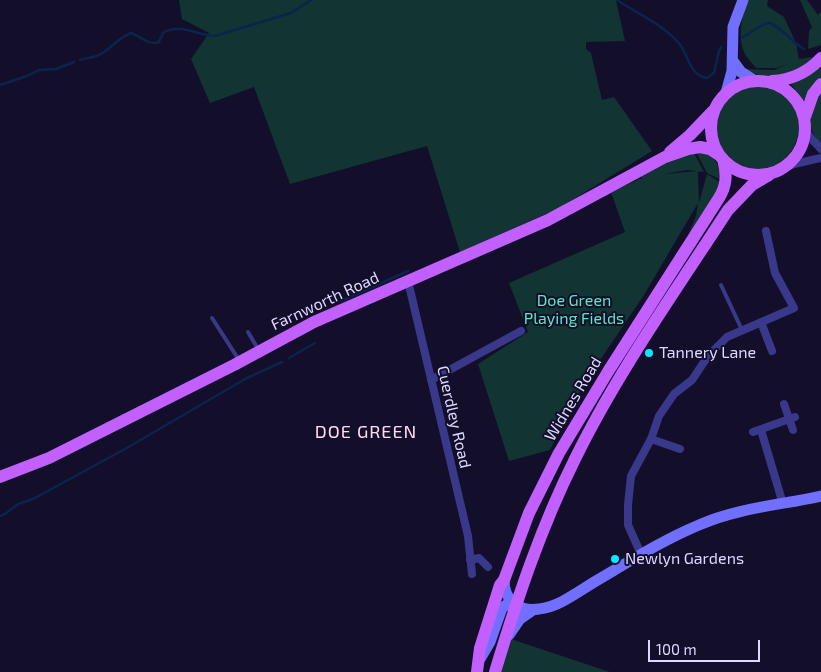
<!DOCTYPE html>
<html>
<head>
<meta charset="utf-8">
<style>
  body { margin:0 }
  #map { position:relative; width:821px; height:672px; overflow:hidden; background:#130f2a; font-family:"Exo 2",sans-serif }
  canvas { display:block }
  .scale { position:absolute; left:648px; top:640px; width:112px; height:22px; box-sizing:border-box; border:2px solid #dcd8ff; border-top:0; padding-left:6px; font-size:15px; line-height:18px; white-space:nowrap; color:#dcd8ff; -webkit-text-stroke:4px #130f2a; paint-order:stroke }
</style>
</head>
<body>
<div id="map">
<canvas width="821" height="672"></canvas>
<div class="scale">100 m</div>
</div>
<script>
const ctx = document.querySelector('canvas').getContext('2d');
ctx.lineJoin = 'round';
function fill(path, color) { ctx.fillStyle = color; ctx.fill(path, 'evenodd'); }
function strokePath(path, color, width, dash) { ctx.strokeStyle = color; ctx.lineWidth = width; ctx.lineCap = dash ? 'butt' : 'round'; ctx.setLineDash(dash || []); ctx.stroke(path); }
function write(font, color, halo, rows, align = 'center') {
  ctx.font = font + ' "Exo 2",sans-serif'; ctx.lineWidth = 4; ctx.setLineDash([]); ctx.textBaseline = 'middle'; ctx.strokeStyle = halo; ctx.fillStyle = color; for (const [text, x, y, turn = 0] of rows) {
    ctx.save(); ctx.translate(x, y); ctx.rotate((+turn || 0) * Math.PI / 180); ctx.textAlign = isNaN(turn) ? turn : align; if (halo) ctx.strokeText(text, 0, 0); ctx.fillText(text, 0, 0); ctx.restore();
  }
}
fill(new Path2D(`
  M179,0H616L625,41L586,42V49L591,53L602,100L614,97L652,151L559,208L460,252L427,146L290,184L254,87L210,103L191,59L209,33L182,19Z
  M747,0H768L767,6L784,17L796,43L799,59L812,57L814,59C795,73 766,84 745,69L774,70L790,63L777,68H756C752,63 746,57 744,52C737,35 743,16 747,0Z
  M800,0H807L818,15L821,12V45L808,49L809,31L812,27Z
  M821,66V77L804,101L791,84Z
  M751,86C820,82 808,168 759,171C712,174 697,103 751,86Z
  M821,91V144C803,125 812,112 821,91Z
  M702,151C718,160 718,162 721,180L707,173L697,154Z
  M694,153L704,172L687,170L664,174L698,171L699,203L707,174L721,183L719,189L688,235L696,216L698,203L644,295L582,387L550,450L509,461L478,364L528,332L509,283L625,232L611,192L642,178L640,175L681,155Z
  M508,638L610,672H498Z`), '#123432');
strokePath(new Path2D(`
  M617,0C636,13 668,27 681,46C689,58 690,75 707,78L714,73L719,51L721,47
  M743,37L764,24L770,23C784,29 791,42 804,49
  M80,60C89,57 96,58 104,52C113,46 120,37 131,33C141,36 148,46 159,42L163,33C179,23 197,35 215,36L291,13L311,0
  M0,85L27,76L39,70L56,69L74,62
  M341,301L408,271
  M289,358L315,343
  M0,516L5,514L18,504L33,499L125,449L245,379L282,362`), '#0a244e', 2.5);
strokePath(new Path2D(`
  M721,285L742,330
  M212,318L239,360
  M248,332L258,349`), '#3a388b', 4);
strokePath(new Path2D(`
  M805,128L809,136L821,149
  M780,170L794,164L821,158
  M408,281L468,536L472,574
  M761,322L772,351
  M431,380L521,331
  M784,404L793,430
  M761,430L783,504
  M753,432L795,417
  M651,439L680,449
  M641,554L628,525V505L631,476L651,439L659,416L674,394L692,380L708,356L727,337L794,308L775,273L766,231
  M470,560L479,558L488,567`), '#3a388b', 8);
strokePath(new Path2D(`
  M733,61L741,72L755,81
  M726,93L732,71L733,27L743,0
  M504,580C504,600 518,612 539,609C559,607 579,591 596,581C630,561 663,540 699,525C737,508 781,505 821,496
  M509,635L520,619L533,610
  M480,659L490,642L502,608L509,603L516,605`), '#716fff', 11);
strokePath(new Path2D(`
  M711 128a47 47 0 1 1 94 0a47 47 0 1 1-94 0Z
  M772,81C791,80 808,72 821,58
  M805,117L813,94L821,84
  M670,152L690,135L713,111
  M0,477L49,458L234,365L314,322L548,220L665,157L688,149L700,147L710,149L719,155
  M477,672L480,648L500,585L504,580L529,513L559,453L609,370L719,198C727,185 727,174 723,159
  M495,672C517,599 541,527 575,459C617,373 676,290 728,210L752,185L769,175`), '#c15fff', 12);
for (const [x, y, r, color] of [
  [649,353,5,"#04e9ff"],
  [615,559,5,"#04e9ff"]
]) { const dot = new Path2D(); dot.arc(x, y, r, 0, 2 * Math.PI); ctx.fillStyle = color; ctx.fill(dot); strokePath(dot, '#130f2a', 2); }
write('16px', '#dcd8ff', '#130f2a', [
  ["Farnworth Road",325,301,-25],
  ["Widnes Road",573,399,-59],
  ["Cuerdley Road",454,417,77]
]);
write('16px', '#5ce6c2', '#130f2a', [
  ["Doe Green",574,301],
  ["Playing Fields",574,319]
]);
write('16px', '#dcd8ff', '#130f2a', [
  ["Tannery Lane",659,353],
  ["Newlyn Gardens",625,559]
], 'left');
ctx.letterSpacing = '1px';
write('18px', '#ffdaf2', '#130f2a', [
  ["DOE GREEN",366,432]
]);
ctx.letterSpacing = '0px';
</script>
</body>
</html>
